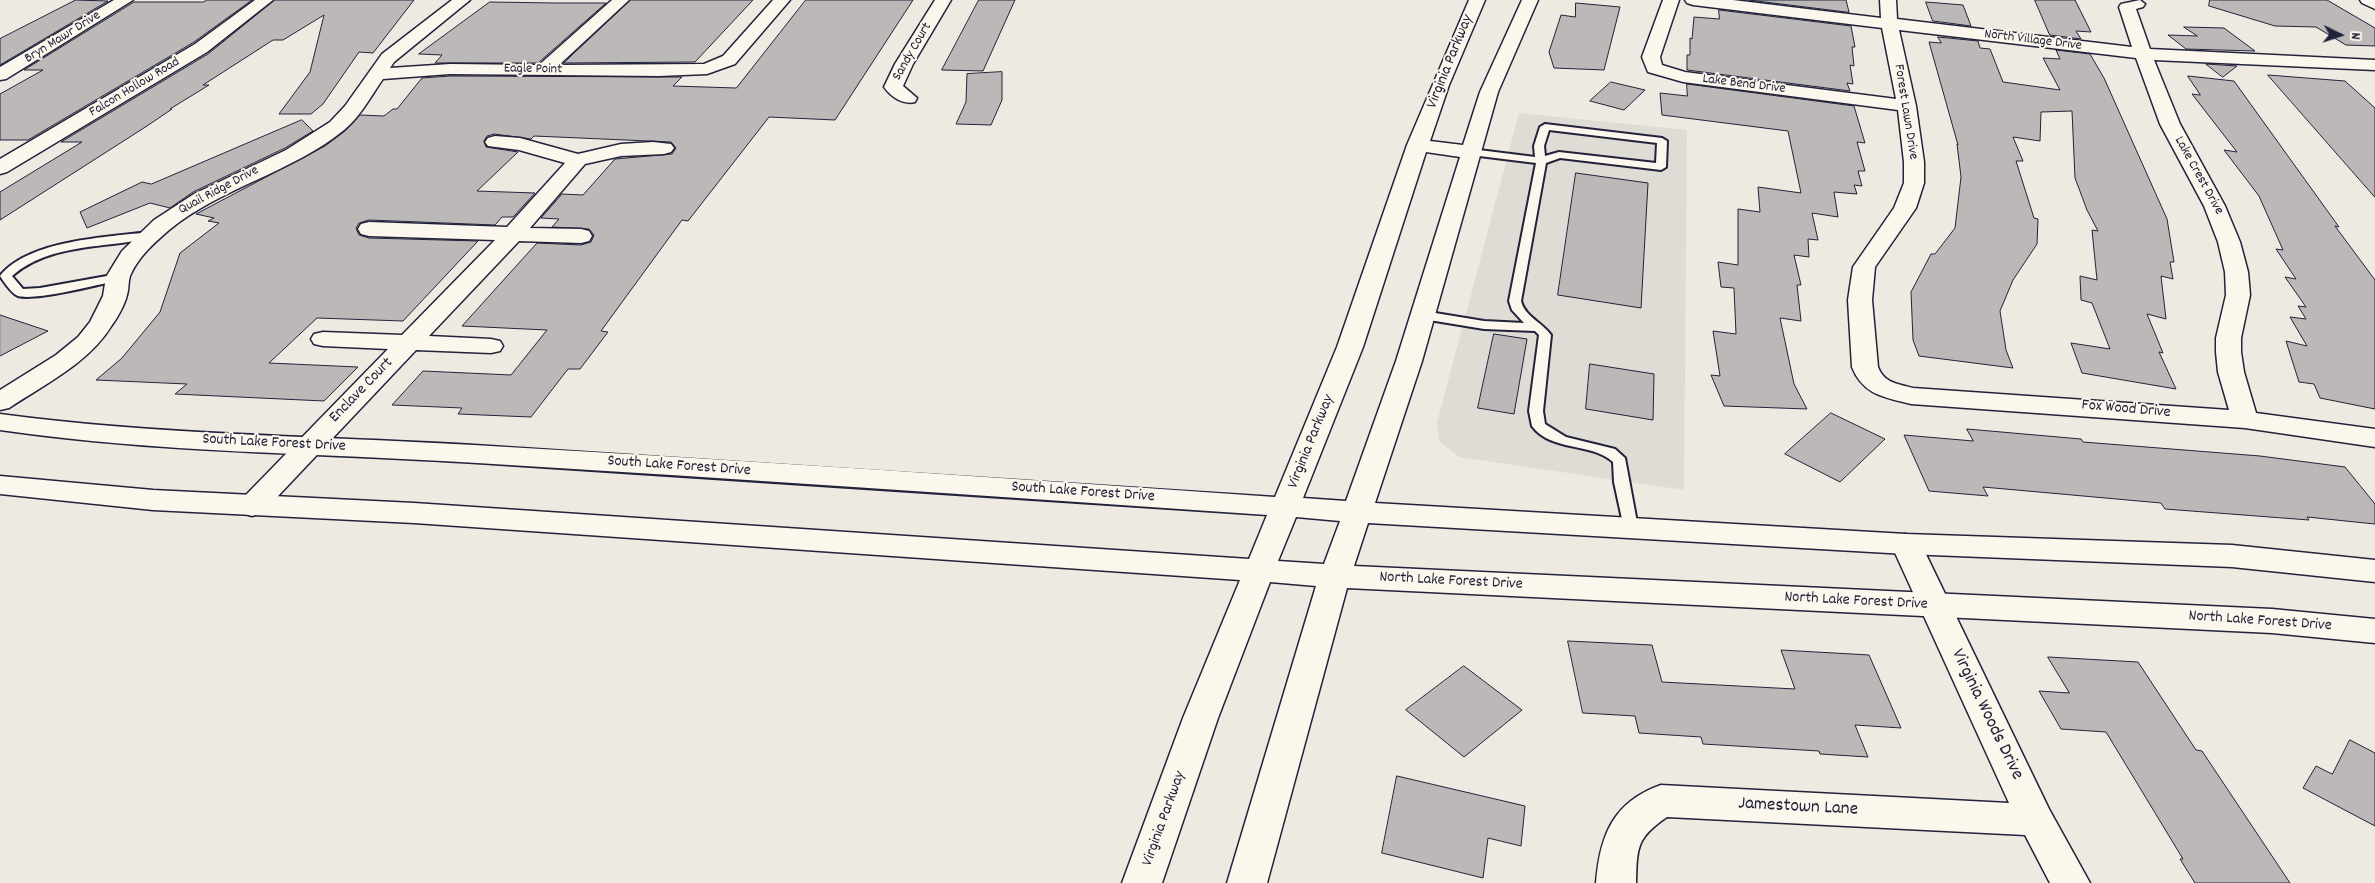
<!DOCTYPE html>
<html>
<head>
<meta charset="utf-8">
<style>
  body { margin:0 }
  #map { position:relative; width:2375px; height:883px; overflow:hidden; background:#eeeae2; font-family:Dekko,sans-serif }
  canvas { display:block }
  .north { position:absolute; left:2315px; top:10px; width:50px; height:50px; -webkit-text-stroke:4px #fbf7ec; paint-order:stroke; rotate:94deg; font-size:14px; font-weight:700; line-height:20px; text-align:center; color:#22223b }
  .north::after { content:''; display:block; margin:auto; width:18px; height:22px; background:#22223b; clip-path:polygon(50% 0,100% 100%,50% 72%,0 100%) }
</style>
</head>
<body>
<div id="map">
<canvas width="2375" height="883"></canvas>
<div class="north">N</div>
</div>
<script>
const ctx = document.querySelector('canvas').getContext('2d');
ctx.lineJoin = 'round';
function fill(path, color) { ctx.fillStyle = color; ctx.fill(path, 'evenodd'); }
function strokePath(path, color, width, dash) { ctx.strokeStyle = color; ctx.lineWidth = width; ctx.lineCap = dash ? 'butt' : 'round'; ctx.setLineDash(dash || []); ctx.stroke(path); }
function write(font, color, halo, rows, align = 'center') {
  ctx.font = font + ' Dekko,sans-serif'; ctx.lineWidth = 4; ctx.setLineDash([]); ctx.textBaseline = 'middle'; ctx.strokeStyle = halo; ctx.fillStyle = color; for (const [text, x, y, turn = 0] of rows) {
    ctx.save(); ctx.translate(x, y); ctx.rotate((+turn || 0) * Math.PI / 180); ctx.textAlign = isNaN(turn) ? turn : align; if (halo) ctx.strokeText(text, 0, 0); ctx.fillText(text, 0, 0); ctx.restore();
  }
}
fill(new Path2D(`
  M1519,113L1687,130L1684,490L1459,457L1439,441L1437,423Z`), '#dfdbd5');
const building = new Path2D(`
  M76,0L108,1L0,65V39Z
  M207,0H252L194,42L28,140H0V94L43,70H24L134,2H203Z
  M275,0H414L373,53L359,52L323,104L311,114H279L310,72L324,15L283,40H273L203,85H209L170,109H172L147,126L0,220V192L82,142H61L208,54Z
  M631,0H753L695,62L564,63Z
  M806,0H913L835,120L769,117L688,221L682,220L601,331L608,332L580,369H568L531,417L458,414L462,408L392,405L423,371L511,375L547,330L462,326L537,243L581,245L591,242L594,235L589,229L552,227L559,219L541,218L562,194L583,195L615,159L672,154L676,148L671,142L534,136L531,139L494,134L487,136L484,141L486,147L518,152L477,191L535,193L513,217H502L495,225L369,220L359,223L356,228L359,235L369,238L478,241L403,321L317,318L269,363L358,367L324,401L175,394L187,384L96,380L122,358L160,312L180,253L219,223L208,221L214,218L196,214L325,146L345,131L360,115L384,116L393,109H397L422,78L450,76L682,77L673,86L736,88Z
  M979,0H1015L983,71L942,70Z
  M1749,0H1846L1849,12Z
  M2035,0H2075L2091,32L2076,31L2081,39L2050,35Z
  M2210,0H2327L2375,28V46L2346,45L2316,27L2275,26L2209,6Z
  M490,2L554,3H606L538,63H435L442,55L419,54Z
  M1926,2L1963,5L1971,26L1933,21Z
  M1576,3L1620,7L1604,70L1554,68L1549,52L1561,15L1575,17Z
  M1719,10L1851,26L1855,47H1852L1854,66L1850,65L1853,84L1847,83L1850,91L1687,70V55H1690V38L1692,39L1694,17L1719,19Z
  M2184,27L2224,28L2255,51L2186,49L2168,35L2197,36Z
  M1938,37L1978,41L1980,48L1990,49L2003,82L2060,90L2043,58L2060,59L2056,50L2090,54L2104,78L2167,219L2174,262H2170L2173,279L2161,276L2166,319L2147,314L2163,353L2159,352L2176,389L2082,373L2071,343L2110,349L2092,303L2081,300L2080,276L2097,280L2092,230L2098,231L2087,210L2075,178L2072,111L2041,112L2040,141L2013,137L2023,161H2016L2034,218L2038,219L2037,244L2013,280L2000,311L2006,350L2013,368L1919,356L1913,340L1911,292L1931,254H1935L1955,228L1961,177L1957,144L1958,145L1929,42L1941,43Z
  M2206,64L2237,66L2223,77Z
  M1002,72V100L991,125L956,124L966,102L967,74Z
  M2268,75L2345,81L2375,108V197Z
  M2188,76L2234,81L2339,227L2335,226L2375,280V409L2320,398L2314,384L2299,382L2286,341L2307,346L2290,317L2306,319L2298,306L2306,307L2285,277L2296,279L2276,249L2283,250L2259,196L2224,150L2237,152L2192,94L2200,95Z
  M1611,82L1645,90L1624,110L1590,101Z
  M1687,84L1854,106L1865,143L1857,142L1865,171H1858L1862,186L1854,185L1857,194L1834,192L1838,217L1812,213L1818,240L1808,239L1809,257L1794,255L1801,285H1797L1801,321L1780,318L1794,384L1807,409L1724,406L1711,375L1720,376L1713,331L1736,334L1734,288L1721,287L1718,262L1738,265V209L1760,212L1758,187L1801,193L1788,131L1662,115L1660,93L1687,96Z
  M302,120L313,131L285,148L193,192L170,208L150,203L87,228L80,212L142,182L151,184Z
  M1576,173L1648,183L1641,308L1558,295Z
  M0,315L48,331L0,356Z
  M1494,334L1527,339L1514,414L1478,408Z
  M1590,364L1654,374L1653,420L1586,409Z
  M1831,413L1885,439L1840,482L1785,454Z
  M1967,429L2081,439L2083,442L2260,456L2345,467L2375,504V524L2307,517L2309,520L2165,509L2161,503L1983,487L1988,496L1929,491L1904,435L1973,441Z
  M1568,641L1652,645L1662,682L1795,689L1781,650L1869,655L1901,728L1855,725L1868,757L1820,754L1819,751L1703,744L1701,737L1639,733L1635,716L1583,713Z
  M2048,657L2138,662L2196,750L2202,751L2290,883H2195L2180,859H2183L2106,732L2061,729L2039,691L2069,693Z
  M1464,666L1522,710L1464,757L1406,710Z
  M2350,740L2375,753V826L2303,788L2316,766L2332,774Z
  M1397,776L1525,806L1521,846L1488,838L1483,878L1382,853Z`);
fill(building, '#bcb8b8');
strokePath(building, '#22223b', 1);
const service = new Path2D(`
  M1545,124L1662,138L1667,141L1666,167L1661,170L1560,158L1546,163L1521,301C1525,317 1542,322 1551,335L1543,411L1545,424L1566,437L1615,449L1625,458L1638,528L1636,532H1626L1624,528L1614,482L1613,462C1591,442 1551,452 1532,426L1529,411L1539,335L1535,331L1484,329L1423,319L1417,315L1423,311L1484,321L1524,323L1512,310L1509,301L1536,163L1471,155L1466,152L1471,149L1535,157L1534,146L1540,127ZM1549,130L1657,143L1656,163L1559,152L1545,156L1544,146Z
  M150,232L156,235L154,237C107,249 51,242 12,276L23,289L40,288L118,274L124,277L122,279C103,284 35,301 18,296C12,294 4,282 0,276C28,240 108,237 150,232Z`);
const minor = new Path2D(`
  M114,0H133L6,79L0,80V67Z
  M255,0H273L207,52L7,172L0,174V159L195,44Z
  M452,0H470L394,62L390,68L450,64L539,65L612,0H629L559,65L704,64L723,56L773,0H790L735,64L707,74L659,76L450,74L383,79C371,96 360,117 344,130C291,173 222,187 169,230C154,243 138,257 130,276C128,282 129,289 127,295C125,304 118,317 112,325C89,363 45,384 9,408L0,410V390L56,355L78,337L90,322L103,296L106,277L122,251L154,220L194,194L286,150L330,122L345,106L382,54Z
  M935,0H951L913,64L903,86L917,98L915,102C903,105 891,97 884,87L895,64Z
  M1663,0H1679L1660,57L1662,65L1685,72L1896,99L1882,28L1693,5L1687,3L1685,0H1733L1881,18L1880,0H1896L1897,19L2132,47L2119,7L2121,4L2140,0L2145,4L2143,7L2136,9L2150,49L2375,60V70L2154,60L2180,124L2225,206L2240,242L2248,272L2250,295L2241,338V352L2244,372L2256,413L2375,429V447L2245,428L1911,404C1884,397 1863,395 1852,367L1848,300L1853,267L1894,208L1904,183V162L1898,110L1683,82L1648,72L1642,57ZM1899,30L2136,58L2160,124L2204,206L2218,242L2225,272L2226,295L2216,338V352L2218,372L2229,410L1913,388C1898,384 1884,383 1878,367L1872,300L1875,267L1916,208L1924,183V162L1916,106Z
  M2360,0H2375V9L2362,3Z
  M495,136L520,138L578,154L621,144L653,142L671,144L674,148L671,152L664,154L621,156L585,164L530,228L581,229L589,231L592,236L589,241L581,243L519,241L429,336L491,339L500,341L503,346L500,351L491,353L416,350L262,513L252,516L242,513L237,506L242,499L388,349L323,346L314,344L311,339L314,334L323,332L402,335L495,240L369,236L361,234L358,229L361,224L369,222L507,227L565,163L519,150L488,146L485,142L488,138Z
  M1906,534L1917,537L1921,544L2049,809L2090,883H2050L2025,835L1667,817C1636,838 1637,848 1636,883H1596C1600,835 1613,802 1661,785L2009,803L1891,544L1895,537Z`);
const secondary = new Path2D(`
  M1469,0H1485L1449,85L1430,141L1463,145L1480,92L1522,0H1538L1498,92L1422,361L1375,503L1906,534L2232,545L2375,560V582L2232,567L1906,554L1368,523L1354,566L2272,609L2375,619V643L2272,633L1347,588L1267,883H1227L1316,586L1270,582L1218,718L1162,883H1122L1183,718L1240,580L414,523L153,510L0,494V476L153,490L414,503L1249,559L1267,515C1004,497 741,479 477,463C318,453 158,453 0,430V414C157,435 316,436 474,445C741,460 1008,478 1275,497L1337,347L1407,145ZM1426,152L1460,157L1396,361L1346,501L1303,498L1363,347ZM1296,517L1340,521L1324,564L1278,561Z`);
strokePath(service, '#22223b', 4);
strokePath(minor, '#22223b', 3);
strokePath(secondary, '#22223b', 3);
fill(service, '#fbf7ec');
fill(minor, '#fbf7ec');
fill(secondary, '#fbf7ec');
write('14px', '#22223b', '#fbf7ec', [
  ["Bryn Mawr Drive",63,38,-32],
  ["North Village Drive",2033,41,7],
  ["Sandy Court",913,52,-60],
  ["Eagle Point",533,70,1],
  ["Lake Bend Drive",1744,85,7],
  ["Falcon Hollow Road",135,88,-31],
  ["Forest Lawn Drive",1905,112,81],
  ["Lake Crest Drive",2198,176,61],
  ["Quail Ridge Drive",219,191,-28]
]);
write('16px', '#22223b', '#fbf7ec', [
  ["Virginia Parkway",1451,62,-68],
  ["Enclave Court",362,391,-46],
  ["Fox Wood Drive",2126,410,5],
  ["Virginia Parkway",1312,442,-68],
  ["South Lake Forest Drive",274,444,3],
  ["South Lake Forest Drive",679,467,4],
  ["South Lake Forest Drive",1083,493,4],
  ["North Lake Forest Drive",1451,582,3],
  ["North Lake Forest Drive",1856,602,3],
  ["North Lake Forest Drive",2260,622,4],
  ["Virginia Parkway",1165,819,-70]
]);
write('19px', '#22223b', '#fbf7ec', [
  ["Virginia Woods Drive",1986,715,64],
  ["Jamestown Lane",1798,808,3]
]);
</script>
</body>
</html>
